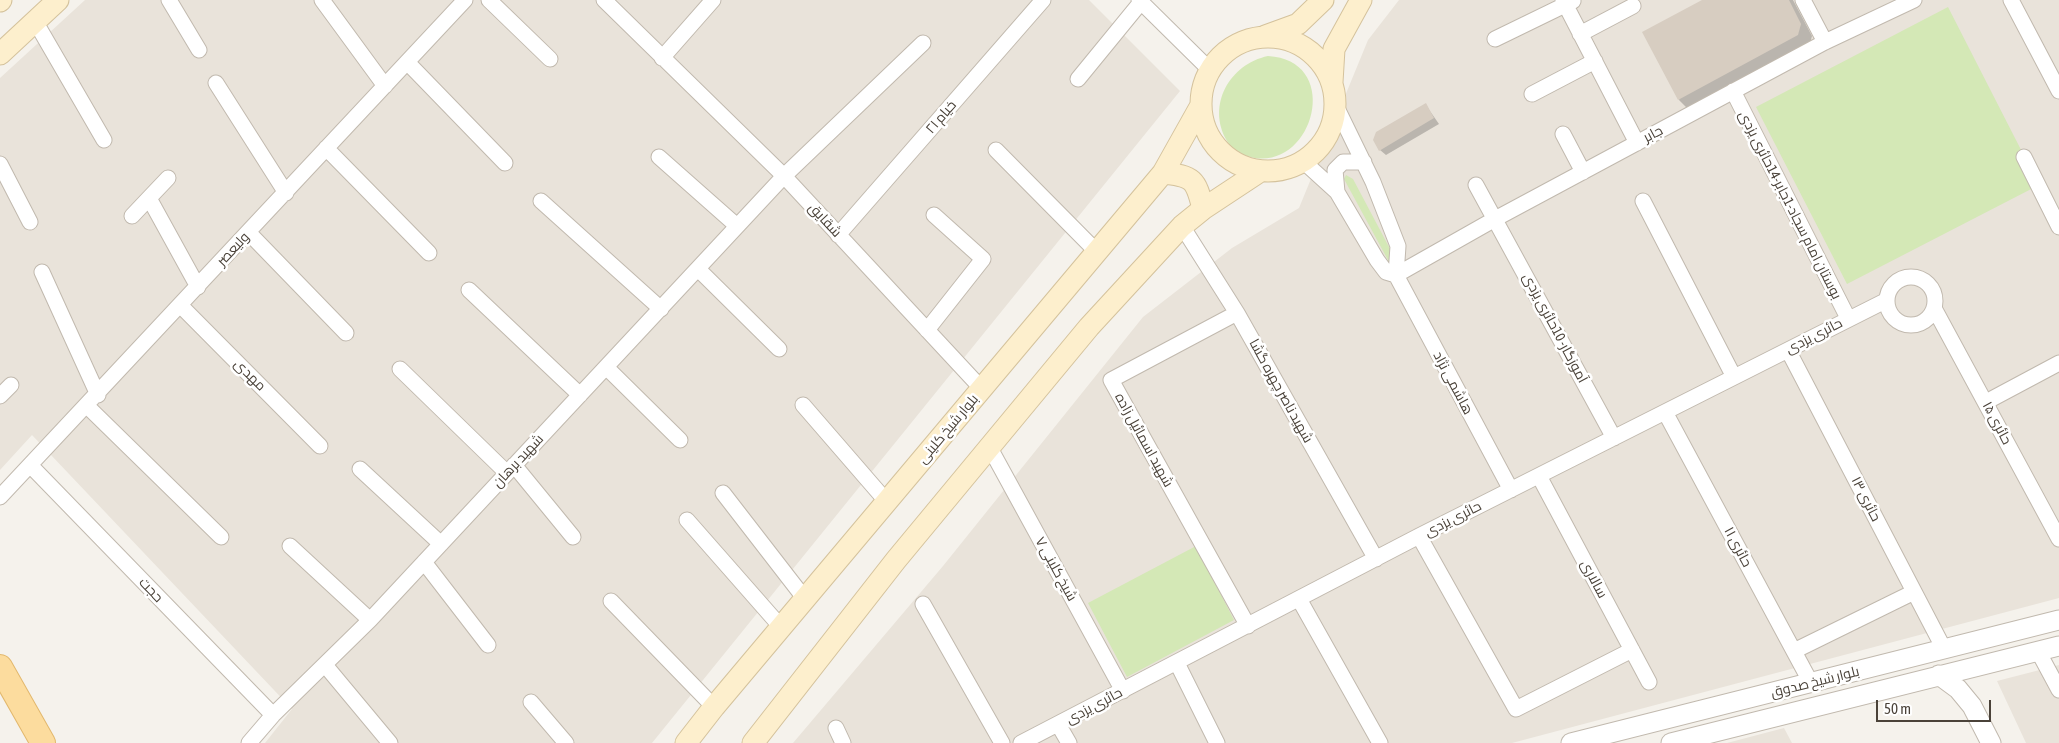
<!DOCTYPE html>
<html>
<head>
<meta charset="utf-8">
<style>
  body { margin:0 }
  #map { position:relative; width:2059px; height:743px; overflow:hidden; background:#f5f2ec; font-family:"Asap Condensed",sans-serif }
  canvas { display:block }
  .scale { position:absolute; left:1876px; top:700px; width:115px; height:22px; box-sizing:border-box; border:2px solid #4a4239; border-top:0; padding-left:6px; font-size:15px; line-height:18px; white-space:nowrap; color:#4a4239; -webkit-text-stroke:4px #fff; paint-order:stroke }
</style>
</head>
<body>
<div id="map">
<canvas width="2059" height="743"></canvas>
<div class="scale">50 m</div>
</div>
<script>
const ctx = document.querySelector('canvas').getContext('2d');
ctx.lineJoin = 'round';
function fill(path, color) { ctx.fillStyle = color; ctx.fill(path, 'evenodd'); }
function strokePath(path, color, width, dash) { ctx.strokeStyle = color; ctx.lineWidth = width; ctx.lineCap = dash ? 'butt' : 'round'; ctx.setLineDash(dash || []); ctx.stroke(path); }
function write(font, color, halo, rows, align = 'center') {
  ctx.font = font + ' "Asap Condensed",Cairo,sans-serif'; ctx.lineWidth = 5; ctx.setLineDash([]); ctx.textBaseline = 'middle'; ctx.strokeStyle = halo; ctx.fillStyle = color; for (const [text, x, y, turn = 0] of rows) {
    ctx.save(); ctx.translate(x, y); ctx.rotate((+turn || 0) * Math.PI / 180); ctx.textAlign = isNaN(turn) ? turn : align; if (halo) ctx.strokeText(text, 0, 0); ctx.fillText(text, 0, 0); ctx.restore();
  }
}
fill(new Path2D(`
  M85,0H1089L1180,91L652,743H265L292,709L32,435L0,470V78Z
  M1399,0H2059V598L1512,743H793L943,566L1143,317L1232,248L1299,208L1368,40Z
  M2059,665V743H2026L1997,681Z
  M1784,728L1792,743H1727Z`), '#e9e3da');
fill(new Path2D(`
  M1948,7L2039,185L1847,284L1756,107Z
  M1268,56C1342,60 1315,167 1255,158C1244,156 1232,151 1227,141C1206,105 1230,64 1268,56Z
  M1346,175L1353,179L1397,262L1394,265L1389,262L1344,179Z
  M1196,546L1234,620L1127,677L1088,603Z`), '#d4e8b6');
fill(new Path2D(`
  M1705,0H1793L1812,36L1809,47L1690,111L1679,100Z
  M1425,104L1439,124L1386,155L1380,150Z`), '#0003');
fill(new Path2D(`
  M1702,0H1789L1801,24L1798,35L1678,100L1642,32Z
  M1426,103L1434,118L1379,151L1373,140L1376,132Z`), '#d7cdc1');
const minor = new Path2D(`
  M169,0L199,50
  M322,0L385,86
  M489,0L550,59
  M604,0L784,176L982,389
  M1139,0L1210,70
  M1563,0L1637,143
  M1803,0L1825,42
  M2011,0L2059,91
  M35,21L104,140
  M1580,34L1633,6
  M1495,39L1573,1
  M662,58L713,0
  M407,62L505,163
  M1078,79L1141,2
  M216,83L286,193
  M1733,91L1848,318
  M1532,94L1595,61
  M1335,104L1373,182L1398,246L1396,275
  M1563,134L1583,172
  M326,148L429,253
  M996,150L1097,252
  M659,157L737,226
  M2024,157L2059,227
  M1304,162L1337,192L1377,260L1386,272L1396,275
  M0,164L30,222
  M1476,185L1614,438
  M1337,192L1335,170L1343,162H1364
  M149,198L168,178
  M541,201L661,309
  M1643,201L1734,377
  M132,216L149,198L198,287
  M1182,226L1237,313L1376,559
  M249,233L346,333
  M838,235L1043,0
  M698,269L779,349
  M42,272L98,395
  M1396,275L1495,219L1825,42L1914,0
  M1396,275L1511,490
  M1887 301a24 24 0 1 1 48 0a24 24 0 1 1-48 0Z
  M469,290L580,395
  M180,305L320,446
  M1934,308L2059,539
  M1237,313L1111,380L1248,626
  M927,330L983,259L934,215
  M1788,350L1944,649
  M606,367L680,440
  M400,369L507,473
  M0,396L11,385
  M1986,402L2059,363
  M803,405L887,502
  M87,406L221,537
  M1665,412L1811,683
  M990,448L1123,691
  M30,465L273,715
  M514,465L573,537
  M360,469L441,544
  M1539,476L1649,682
  M723,493L805,599
  M0,497L465,0
  M687,520L781,627
  M1419,536L1516,709L1632,650
  M290,546L370,620
  M424,562L488,645
  M1299,599L1380,743
  M611,601L714,707
  M923,604L1002,743
  M1794,651L1914,592
  M2038,651L2059,690
  M1177,663L1217,743
  M325,665L390,743
  M531,702L566,743
  M1058,724L1069,743
  M836,728L843,743
  M249,743L273,715L370,620L784,176L923,43
  M1021,743L1419,536L1887,300`);
const tertiary = new Path2D(`
  M1939,675L1958,689L1972,706L1991,743
  M1571,743L2059,620
  M1671,743L2059,646`);
const secondary = new Path2D(`
  M0,1L1,0
  M1265,36L1298,24L1323,0
  M1201 104a67 67 0 1 1 134 0a67 67 0 1 1-134 0Z
  M0,54L58,0
  M1332,82L1334,49L1361,0
  M1163,173C1193,176 1196,179 1203,209
  M686,743L714,707L1163,173L1200,107
  M753,743L896,560L1089,327L1182,226L1203,209L1259,172`);
const primary = new Path2D(`
  M0,667L43,743`);
strokePath(minor, '#c1b9ae', 17);
strokePath(tertiary, '#c1b9ae', 21);
strokePath(secondary, '#d4c29c', 23);
strokePath(primary, '#e2b86d', 26);
strokePath(minor, '#fff', 15);
strokePath(tertiary, '#fff', 19);
strokePath(secondary, '#fdefcd', 21);
strokePath(primary, '#fcdc9e', 24);
write('14px', '#4a4239', '#fff', [
  ["خیام ۲۱",941,117,-49],
  ["جابر",1653,134,-28],
  ["بوستان امام سجاد-1جابر-14حائری یزدی",1790,205,63],
  ["شقایق",825,220,47],
  ["ولیعصر",233,249,-47],
  ["آموزگار- 10حائری یزدی",1555,328,62],
  ["حائری یزدی",1814,336,-27],
  ["مهدی",250,375,45],
  ["هاشمی نژاد",1453,383,62],
  ["شهید ناصر چهره گشا",1281,391,61],
  ["حائری ۱۵",1997,423,62],
  ["بلوار شیخ کلینی",948,429,-50],
  ["شهید اسمائیل زاده",1144,440,61],
  ["شهید برهان",518,461,-47],
  ["حائری ۱۳",1866,499,63],
  ["حائری یزدی",1453,519,-27],
  ["حائری ۱۱",1738,547,62],
  ["شیخ کلینی ۷",1056,569,61],
  ["سالاری",1594,579,62],
  ["حجت",151,590,46],
  ["بلوار شیخ صدوق",1815,682,-14],
  ["حائری یزدی",1094,706,-28]
]);
</script>
</body>
</html>
